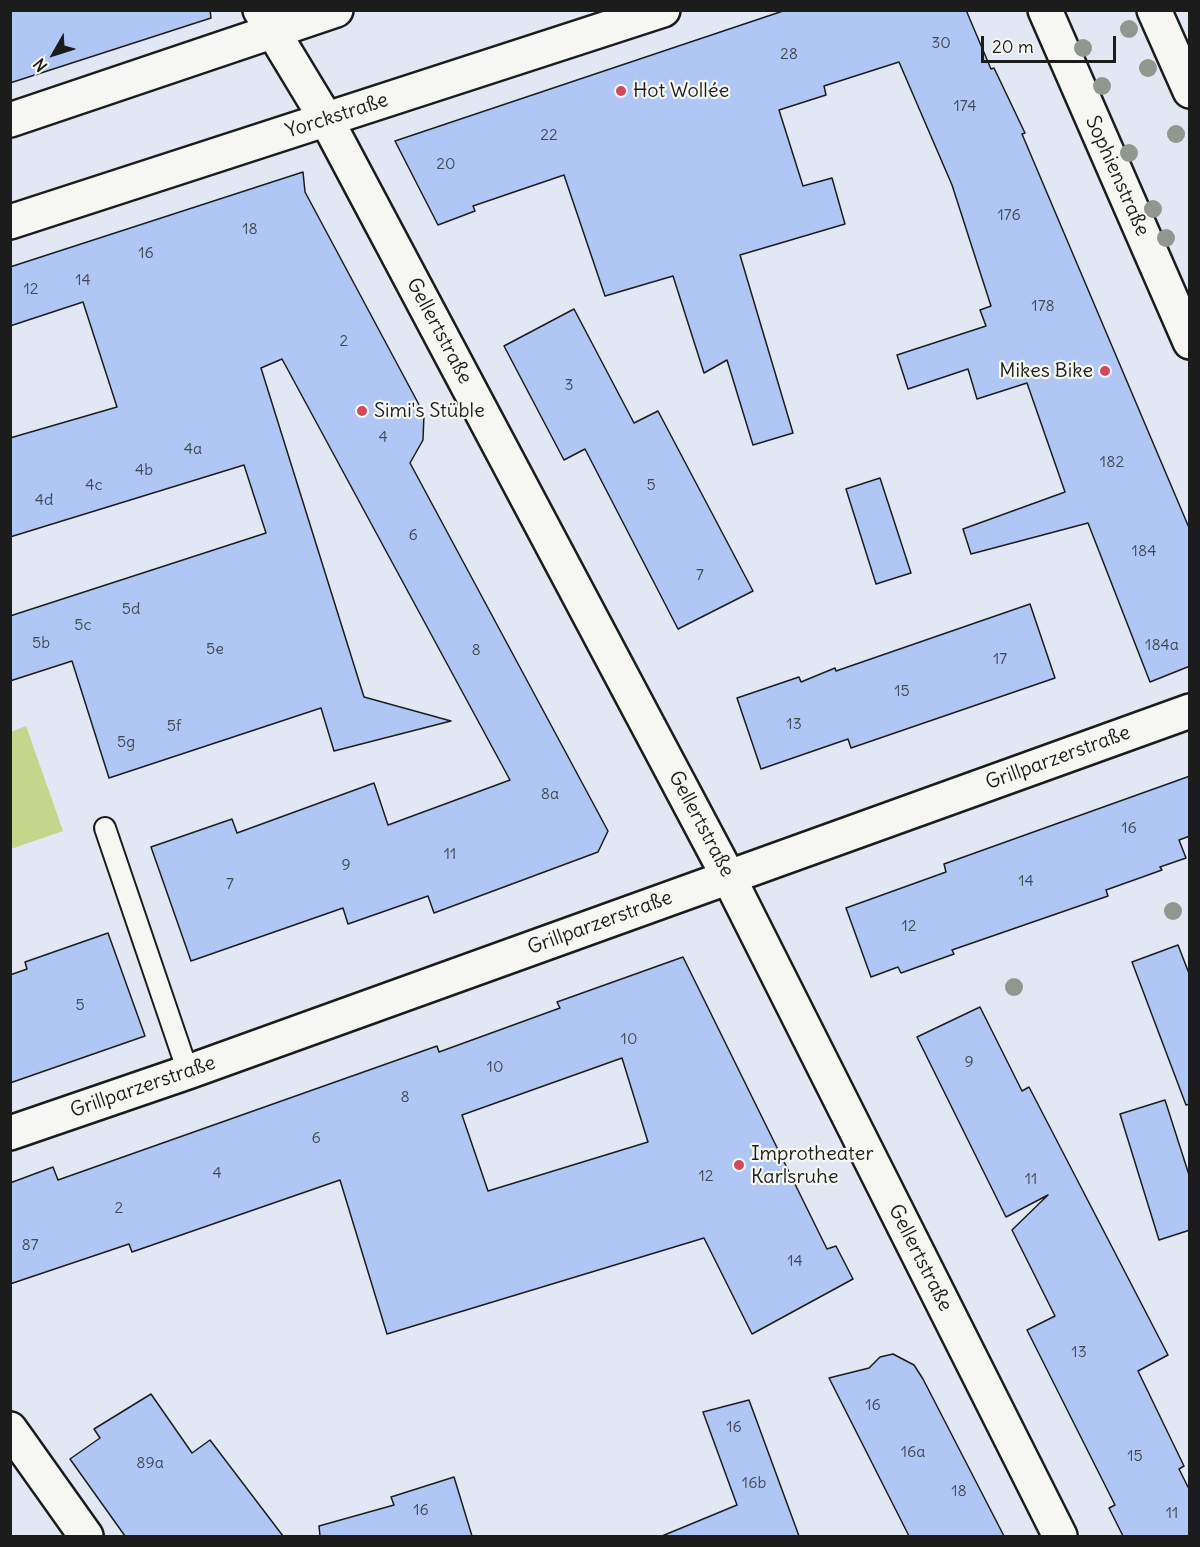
<!DOCTYPE html>
<html>
<head>
<meta charset="utf-8">
<style>
  body { margin:0 }
  #map { position:relative; width:1200px; height:1547px; overflow:hidden; background:#e1e8f3; font-family:Delius,sans-serif }
  canvas { display:block }
  .frame { position:absolute; inset:0; border:12px solid #1c1c1c; pointer-events:none }
  .north { position:absolute; left:24px; top:24px; width:60px; height:60px; -webkit-text-stroke:4px #f6f6f2; paint-order:stroke; rotate:231deg; font-size:16px; font-weight:700; line-height:24px; text-align:center; color:#1c1c1c }
  .north::after { content:''; display:block; margin:auto; width:21px; height:27px; background:#1c1c1c; clip-path:polygon(50% 0,100% 100%,50% 72%,0 100%) }
  .scale { position:absolute; left:981px; top:36px; width:135px; height:27px; box-sizing:border-box; border:3px solid #1c1c1c; border-top:0; padding-left:8px; font-size:18px; line-height:21px; white-space:nowrap; color:#1c1c1c; -webkit-text-stroke:4px #f6f6f2; paint-order:stroke }
</style>
</head>
<body>
<div id="map">
<canvas width="1200" height="1547"></canvas>
<div class="frame"></div>
<div class="north">N</div>
<div class="scale">20 m</div>
</div>
<script>
const ctx = document.querySelector('canvas').getContext('2d');
ctx.lineJoin = 'round';
function fill(path, color) { ctx.fillStyle = color; ctx.fill(path, 'evenodd'); }
function strokePath(path, color, width, dash) { ctx.strokeStyle = color; ctx.lineWidth = width; ctx.lineCap = dash ? 'butt' : 'round'; ctx.setLineDash(dash || []); ctx.stroke(path); }
function write(font, color, halo, rows, align = 'center') {
  ctx.font = font + ' Delius,sans-serif'; ctx.lineWidth = 4.5; ctx.setLineDash([]); ctx.textBaseline = 'middle'; ctx.strokeStyle = halo; ctx.fillStyle = color; for (const [text, x, y, turn = 0] of rows) {
    ctx.save(); ctx.translate(x, y); ctx.rotate((+turn || 0) * Math.PI / 180); ctx.textAlign = isNaN(turn) ? turn : align; if (halo) ctx.strokeText(text, 0, 0); ctx.fillText(text, 0, 0); ctx.restore();
  }
}
fill(new Path2D(`
  M26,726L63,831L11,849V732Z`), '#c3d68b');
const building = new Path2D(`
  M10,10H210L211,18L10,83Z
  M786,10H966L991,69L994,68L1025,133L1022,134L1190,530V666L1150,682L1088,523L971,554L963,529L1065,492L1027,383L977,399L968,369L908,389L897,355L986,326L980,310L991,306L952,185L899,62L824,86L826,95L779,110L803,186L832,178L845,224L740,255L793,433L753,445L727,360L704,373L673,276L605,296L564,175L473,206L475,211L438,225L395,141Z
  M303,172L305,192L424,414L423,440L410,463L608,831L598,852L434,913L428,896L348,924L343,908L191,961L151,847L232,819L237,833L374,783L388,825L510,780L282,359L261,368L364,697L451,721L334,751L321,708L109,778L72,661L10,681V616L266,533L244,465L10,537V438L117,407L83,302L10,326V267Z
  M574,309L634,423L658,411L753,591L678,629L585,449L564,460L504,346Z
  M880,478L911,573L876,584L846,489Z
  M1030,604L1055,678L851,748L848,739L761,769L737,698L799,677L801,682L835,668L836,671Z
  M1190,776V836L1179,840L1186,858L1160,867L1162,870L1106,890L1108,896L952,950L954,954L901,973L898,967L871,977L846,908L946,872L944,864Z
  M108,933L145,1036L10,1083V975L27,969L25,962Z
  M1178,945L1190,976V1104L1186,1105L1132,962Z
  M683,957L827,1249L836,1246L853,1279L752,1334L704,1238L387,1334L340,1180L132,1252L129,1244L10,1284V1183L53,1167L58,1180L437,1046L439,1052L560,1008L557,1002ZM622,1058L648,1142L488,1191L462,1115Z
  M980,1007L1022,1091L1029,1087L1168,1355L1138,1371L1184,1466L1179,1469L1190,1491V1536H1123L1109,1508L1115,1505L1027,1330L1055,1316L1012,1230L1048,1195L1006,1217L917,1037Z
  M1165,1100L1190,1178V1230L1159,1240L1120,1114Z
  M893,1354L914,1365L923,1379L1004,1536H909L829,1378L869,1368L880,1357Z
  M151,1394L192,1453L210,1440L283,1536H125L70,1459L100,1438L94,1429Z
  M749,1400L799,1536H662L737,1505L703,1412Z
  M454,1477L472,1536H320L319,1526L394,1505L391,1497Z`);
fill(building, '#b0c7f5');
strokePath(building, '#1c1c1c', 1.5);
const service = new Path2D(`
  M105,828L188,1072`);
const minor = new Path2D(`
  M260,10L326,119L728,876L1060,1536
  M1045,10L1190,342
  M1154,10L1190,91
  M10,1133L188,1072L1190,711
  M10,1429L86,1536`);
const tertiary = new Path2D(`
  M10,120L336,10
  M10,222L663,10`);
strokePath(service, '#1c1c1c', 24);
strokePath(minor, '#1c1c1c', 38);
strokePath(tertiary, '#1c1c1c', 38);
strokePath(service, '#f6f6f2', 20);
strokePath(minor, '#f6f6f2', 33);
strokePath(tertiary, '#f6f6f2', 33);
ctx.fillStyle = '#90978f';
for (const [x, y] of [
  [1129,29],
  [1083,48],
  [1148,68],
  [1102,86],
  [1176,134],
  [1129,153],
  [1153,209],
  [1166,238],
  [1173,911],
  [1014,987]
]) { ctx.beginPath(); ctx.arc(x, y, 9, 0, 2 * Math.PI); ctx.fill(); }
for (const [x, y, r, color] of [
  [621,91,6,"#d1495b"],
  [1105,371,6,"#d1495b"],
  [362,411,6,"#d1495b"],
  [739,1165,6,"#d1495b"]
]) { const dot = new Path2D(); dot.arc(x, y, r, 0, 2 * Math.PI); ctx.fillStyle = color; ctx.fill(dot); strokePath(dot, '#f6f6f2', 2); }
write('16px', '#414752', null, [
  ["30",941,43],
  ["28",789,54],
  ["174",965,106],
  ["22",549,135],
  ["20",446,164],
  ["176",1009,215],
  ["18",250,229],
  ["16",146,253],
  ["14",83,280],
  ["12",31,289],
  ["178",1043,306],
  ["2",344,341],
  ["3",569,385],
  ["4",383,437],
  ["4a",193,449],
  ["182",1112,462],
  ["4b",144,470],
  ["4c",94,485],
  ["5",651,485],
  ["4d",44,500],
  ["6",413,535],
  ["184",1144,551],
  ["7",700,575],
  ["5d",131,609],
  ["5c",83,625],
  ["5b",41,643],
  ["184a",1162,645],
  ["5e",215,649],
  ["8",476,650],
  ["17",1000,659],
  ["15",902,691],
  ["13",794,724],
  ["5f",174,726],
  ["5g",126,742],
  ["8a",550,794],
  ["16",1129,828],
  ["11",450,854],
  ["9",346,865],
  ["14",1026,881],
  ["7",230,884],
  ["12",909,926],
  ["5",80,1005],
  ["10",629,1039],
  ["9",969,1062],
  ["10",495,1067],
  ["8",405,1097],
  ["6",316,1138],
  ["4",217,1173],
  ["12",706,1176],
  ["11",1031,1179],
  ["2",119,1208],
  ["87",30,1245],
  ["14",795,1261],
  ["13",1079,1352],
  ["16",873,1405],
  ["16",734,1427],
  ["16a",913,1452],
  ["15",1135,1456],
  ["89a",150,1463],
  ["16b",754,1483],
  ["18",959,1491],
  ["16",421,1510],
  ["11",1172,1513]
]);
write('20px', '#1c1c1c', '#f6f6f2', [
  ["Hot Wollée",633,91],
  ["Mikes Bike",1093,371,"right"],
  ["Simi's Stüble",374,411],
  ["Improtheater",751,1154],
  ["Karlsruhe",751,1177]
], 'left');
write('20px', '#1c1c1c', '#f6f6f2', [
  ["Yorckstraße",337,116,-18],
  ["Sophienstraße",1117,176,66],
  ["Gellertstraße",439,331,62],
  ["Grillparzerstraße",1058,758,-20],
  ["Gellertstraße",701,824,62],
  ["Grillparzerstraße",600,923,-20],
  ["Grillparzerstraße",143,1087,-19],
  ["Gellertstraße",920,1258,63]
]);
</script>
</body>
</html>
